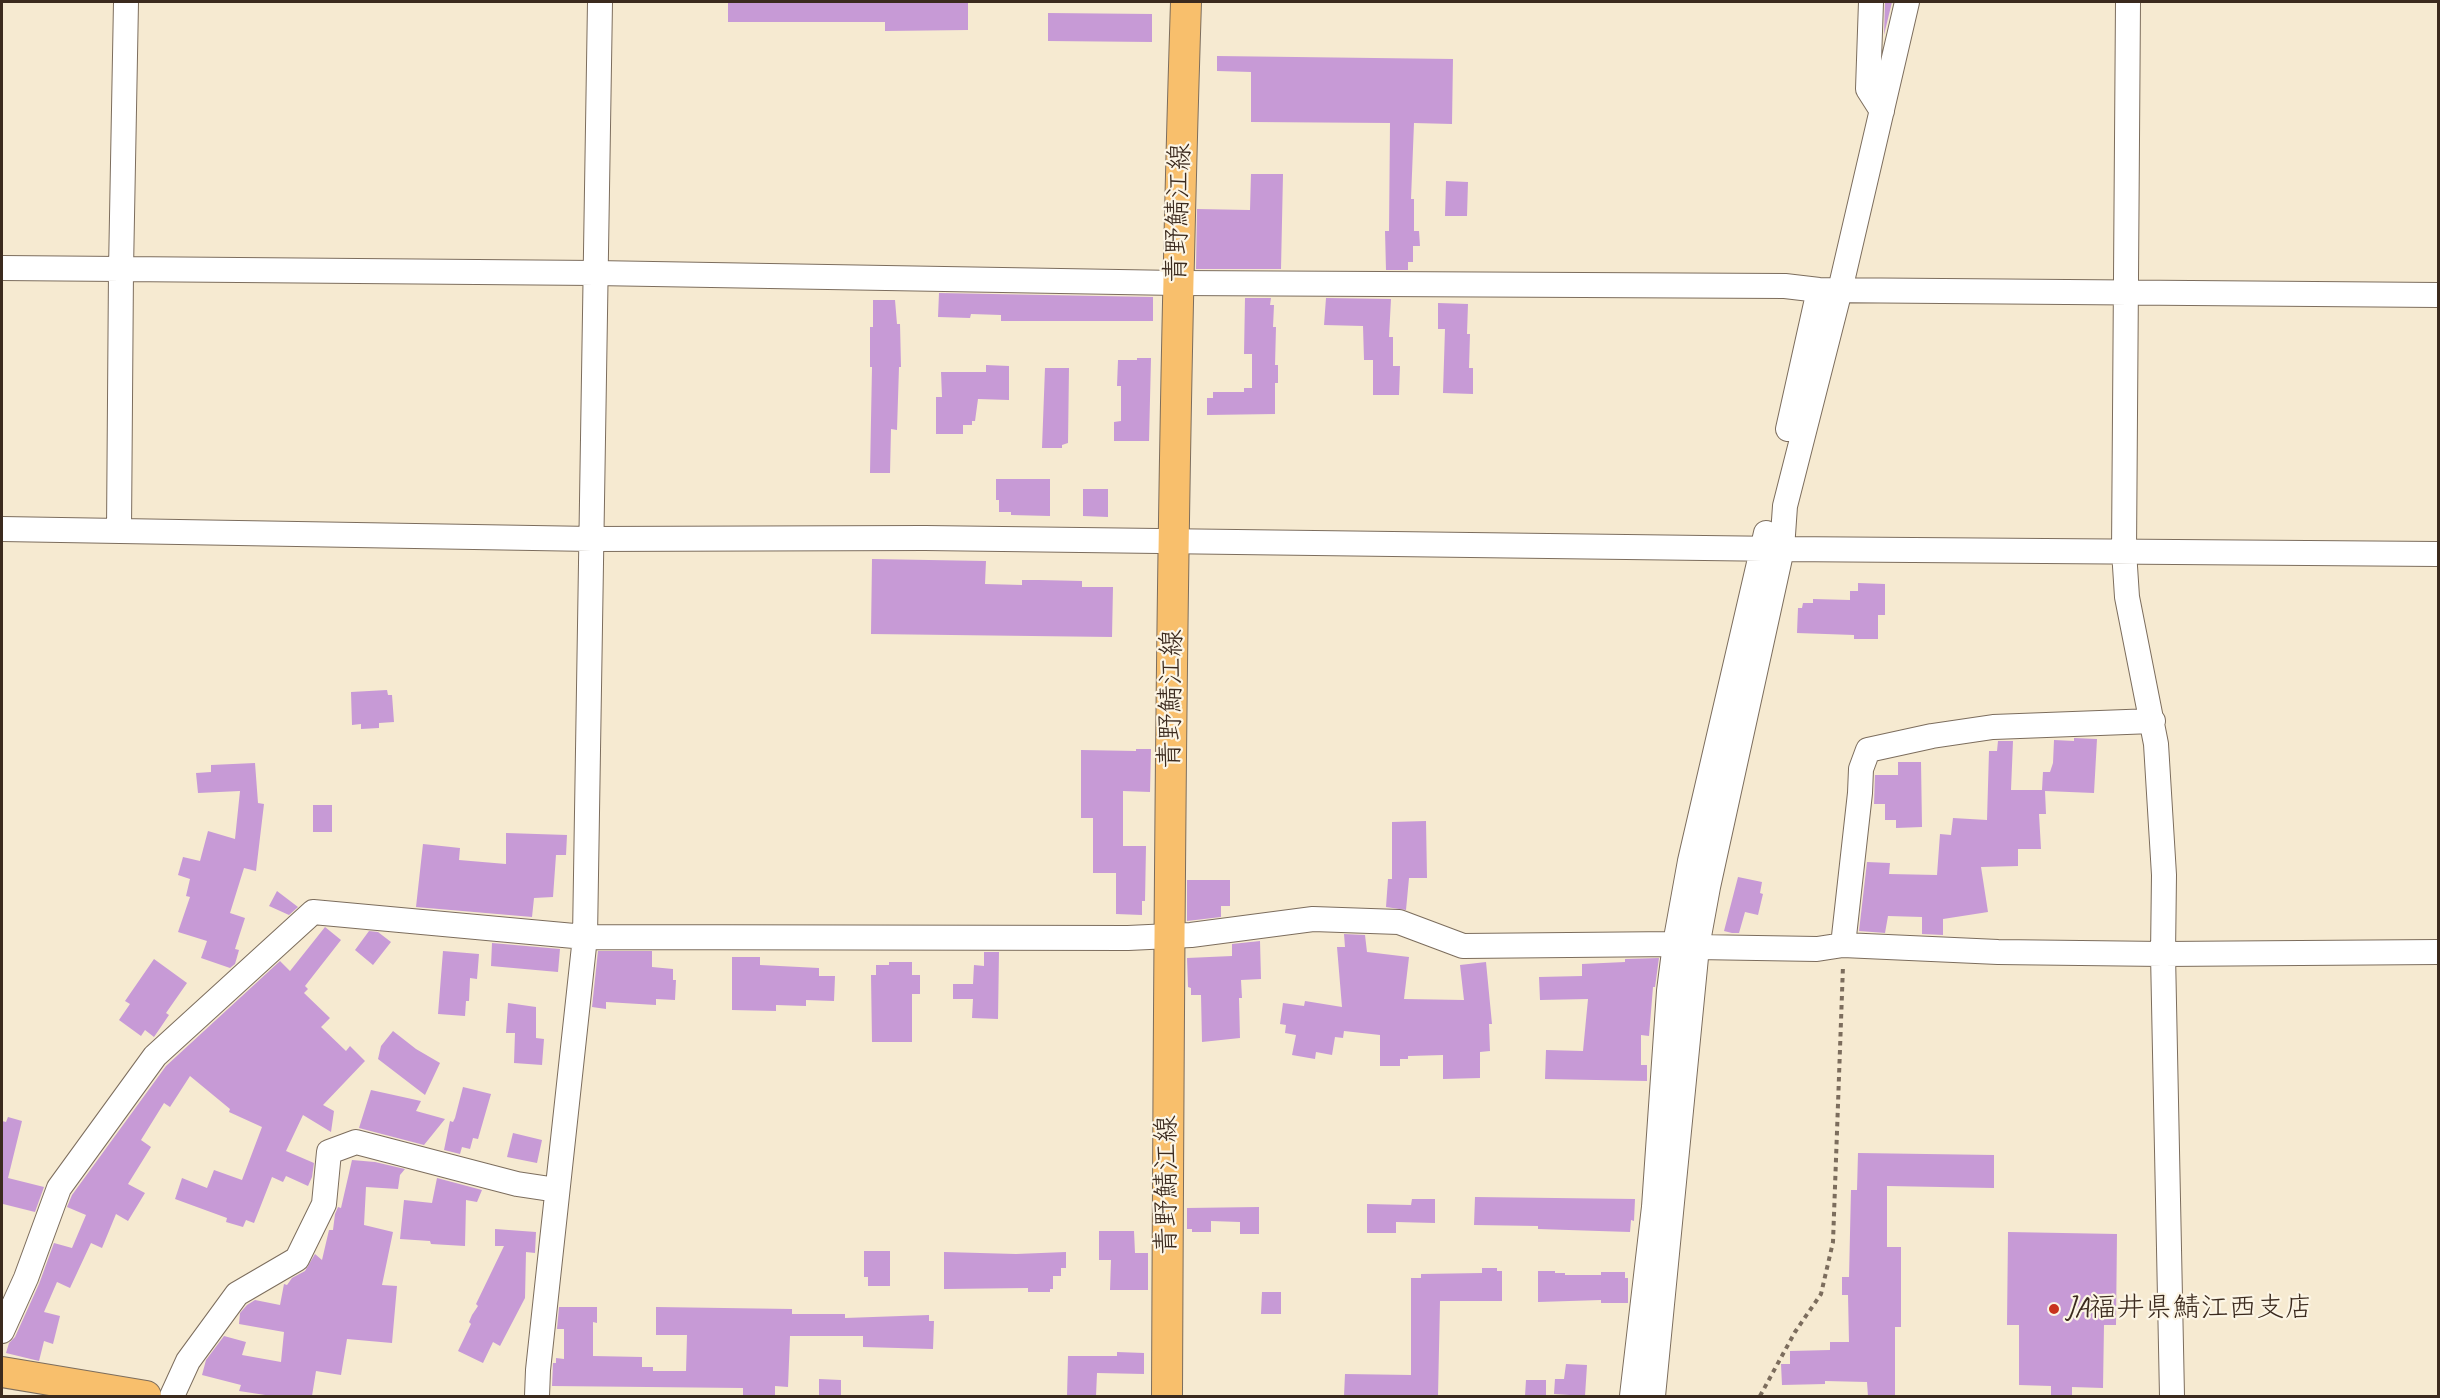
<!DOCTYPE html>
<html>
<head>
<meta charset="utf-8">
<style>
  body { margin:0 }
  #map { position:relative; width:2440px; height:1398px; overflow:hidden; background:#f6ead1; font-family:Caveat,sans-serif }
  canvas { display:block }
  .frame { position:absolute; inset:0; border:3px solid #3b2a1e; pointer-events:none }
</style>
</head>
<body>
<div id="map">
<canvas width="2440" height="1398"></canvas>
<div class="frame"></div>
</div>
<script>
const ctx = document.querySelector('canvas').getContext('2d');
ctx.lineJoin = 'round';
function fill(path, color) { ctx.fillStyle = color; ctx.fill(path, 'evenodd'); }
function strokePath(path, color, width, dash) { ctx.strokeStyle = color; ctx.lineWidth = width; ctx.lineCap = dash ? 'butt' : 'round'; ctx.setLineDash(dash || []); ctx.stroke(path); }
function write(font, color, halo, rows, align = 'center') {
  ctx.font = font + ' Caveat,"Klee One",sans-serif'; ctx.lineWidth = 4.5; ctx.setLineDash([]); ctx.textBaseline = 'middle'; ctx.strokeStyle = halo; ctx.fillStyle = color; for (const [text, x, y, turn = 0] of rows) {
    ctx.save(); ctx.translate(x, y); ctx.rotate((+turn || 0) * Math.PI / 180); ctx.textAlign = isNaN(turn) ? turn : align; if (halo) ctx.strokeText(text, 0, 0); ctx.fillText(text, 0, 0); ctx.restore();
  }
}
fill(new Path2D(`
  M728,2H968V30L885,31V22H728Z
  M1885,2H1892L1884,35Z
  M1048,13L1152,14V42L1048,41Z
  M1217,56L1453,59L1452,124L1414,123L1411,199H1414V231H1419L1420,246H1413V262H1408V270H1386L1385,231H1389L1390,123L1251,122V72L1217,71Z
  M1251,174H1283L1281,269H1196L1197,209L1250,210Z
  M1446,181L1468,182L1467,216H1445Z
  M939,293L1153,297V321H1001V315L971,314L970,318L938,317Z
  M1245,298H1271L1270,305H1274L1273,327H1276L1275,365H1278V383H1275V414L1207,415V398H1213V392H1244V388H1252V354H1244Z
  M1326,298L1391,299L1389,337H1393V366H1400L1399,395H1373V360H1364L1363,326L1324,325Z
  M873,300H895L897,324H900L901,367H899L897,430L891,429L890,473H870L872,367H870V327H873Z
  M1438,303L1468,304L1467,334H1470L1469,368H1473V394L1443,393L1445,329H1438Z
  M1137,358H1151L1149,441H1114V422L1121,421V386H1117L1118,360H1137Z
  M986,365L1009,366V400L978,399L975,421H972V425H963V434H936V397H942L941,372H986Z
  M1045,368H1069L1068,443L1062,445V448H1042Z
  M996,479H1050V516L1011,515V512H999V500H996Z
  M1083,489H1108V517L1083,516Z
  M872,559L986,561L985,584L1022,585V580H1039L1082,581V587H1113L1112,637L871,634Z
  M1858,583L1885,584V615H1878V639H1854V635L1797,633L1798,608H1802L1803,603H1813V599L1850,600V591H1858Z
  M387,690L388,695H392L394,722L379,723V728L361,729V724L352,725L351,692Z
  M2074,738L2097,739L2094,793L2045,791L2046,814H2039L2041,849H2018V866L1981,867L1988,912L1943,919V935L1922,934V917L1888,916L1885,933L1859,931L1867,862L1890,863L1889,874L1937,875L1940,834L1951,835L1953,818L1987,820L1989,751H1997L1998,741H2013L2011,790H2042L2043,772H2050L2053,763L2054,740L2074,741Z
  M1136,749H1151L1150,792L1123,791V846H1146L1145,901H1142V915L1116,914V873H1093V818H1081V750L1136,751Z
  M1898,762H1921L1922,827L1896,828V820H1885V804H1874L1875,775H1898Z
  M255,763L258,803L264,804L256,871L244,868L230,913L245,918L235,949L239,950L235,964L230,968L201,958L207,941L178,932L190,897L186,896L190,879L178,875L183,857L200,861L208,831L235,839L240,791L198,793L196,773L211,772V765Z
  M313,805H332V832H313Z
  M1426,821L1427,878H1409L1406,910L1386,907L1388,879H1392V822Z
  M506,833L567,835L566,855H556L553,897L534,898L532,917L416,907L423,844L460,848L459,860L506,864Z
  M1738,877L1762,882L1760,893L1763,894L1758,915L1745,912L1739,933H1732L1724,931Z
  M1187,880H1230V906H1221V917L1187,921Z
  M277,891L298,907L289,915L269,906Z
  M325,927L341,940L305,986L308,989L304,993L330,1018L321,1027L346,1051L350,1046L365,1061L323,1105L334,1111L331,1132L303,1115L286,1151L314,1163L312,1177L308,1186L286,1176L283,1182L272,1177L254,1223L246,1220L243,1227L226,1222L227,1218L175,1199L182,1178L207,1188L214,1170L242,1180L262,1127L229,1112L230,1109L190,1076L170,1107L164,1103L141,1140L151,1147L128,1184L145,1193L128,1221L116,1214L102,1248L91,1243L70,1288L57,1282L44,1312L60,1316L53,1344L44,1341L39,1361L6,1353L9,1343L15,1337L39,1284L54,1243L72,1248L86,1215L67,1207L72,1195L166,1066L280,961L290,971Z
  M369,931L378,932L391,942L373,965L355,950Z
  M1344,934L1365,935L1367,952L1409,957L1404,999L1464,1000L1460,965L1486,962L1492,1024H1489L1490,1051L1480,1052V1078L1443,1079V1055L1408,1056V1059H1400V1066H1380V1035L1344,1031L1343,1038L1335,1037L1332,1055L1316,1052L1315,1059L1292,1055L1296,1035L1285,1033L1286,1025L1280,1024L1283,1003L1304,1006L1305,1001L1342,1007L1337,947H1345Z
  M1260,941L1261,979L1241,980L1242,998H1239L1240,1038L1202,1042L1201,995H1191V988L1188,987L1187,958L1232,956V944Z
  M492,943L560,949L558,972L491,966Z
  M443,951L479,954L477,979L470,978L469,1001H466L465,1016L438,1014Z
  M598,951H652V967L673,969V980H676L675,1000L656,999V1005L606,1002V1009L592,1007Z
  M984,952H999L998,1019L972,1018L973,999H953V984H973L974,965L984,966Z
  M732,957H760V965L819,968V976H835L834,1001L806,1000V1006L776,1005V1011L732,1010Z
  M1659,958L1655,987H1653L1649,1036L1641,1035V1065H1647V1081L1545,1079L1546,1050L1583,1051L1588,999L1540,1000L1539,977L1582,976V964L1625,962V959Z
  M154,959L187,983L166,1013L169,1015L154,1037L145,1030L141,1036L119,1020L130,1004L125,1001Z
  M889,962H912V975H920V994H912V1042H872L871,975H876V965H889Z
  M508,1003L536,1007V1038L544,1039L542,1065L514,1063L515,1033H506Z
  M393,1031L416,1049L440,1063L425,1095L378,1059L381,1046Z
  M463,1087L491,1094L478,1139L473,1138L470,1149L462,1147L460,1154L444,1150L450,1121L453,1122L455,1118Z
  M371,1090L421,1101L416,1111L445,1119L424,1145L359,1128Z
  M8,1117L22,1121L8,1178L44,1187L35,1212L3,1204L2,1201V1121L6,1122Z
  M513,1133L542,1140L537,1163L507,1157Z
  M1858,1153L1994,1155V1188L1887,1186V1247H1901V1327H1895V1396H1868L1867,1382L1825,1381V1384L1782,1385L1781,1364H1790V1351L1830,1350V1342H1849L1848,1295H1842V1277H1849L1851,1190H1857Z
  M352,1160L375,1162L405,1169L400,1175L398,1189L366,1187L364,1225L393,1232L382,1285L397,1286L392,1343L347,1339L341,1375L316,1371L312,1396H272L239,1391L241,1385L202,1375L206,1360L224,1336L246,1342L242,1355L281,1362L284,1332L239,1324L240,1313L247,1305L255,1300L280,1305L284,1284L287,1285L292,1278L305,1271L315,1254L322,1260L329,1230H333L335,1214L338,1207L341,1208Z
  M437,1178L482,1190L477,1202L466,1200L465,1246L431,1244L430,1241L400,1239L404,1200L432,1203Z
  M1475,1197L1635,1199L1634,1221L1631,1220L1630,1232L1538,1229V1226L1474,1225Z
  M1412,1199H1435V1223L1396,1222V1233H1367V1204L1411,1205Z
  M1259,1207V1234H1240V1222L1211,1221V1232H1192V1229H1187V1208Z
  M495,1229L536,1232L535,1253L526,1252L525,1298L500,1346L493,1342L483,1363L458,1351L471,1324L469,1322L472,1315L478,1306L476,1304L504,1246H495Z
  M1099,1231H1134L1135,1253H1148V1290H1110L1111,1260H1099Z
  M2008,1232L2117,1234L2116,1325H2104L2103,1388L2072,1387V1396H2051V1386L2019,1385V1325H2007Z
  M864,1251H890V1286H868V1277H864Z
  M944,1252L1016,1254L1066,1252V1268H1061V1276H1053V1289H1050V1292H1028V1288L944,1289Z
  M1482,1268H1497V1271H1502V1301H1440L1438,1396H1344L1345,1374L1411,1375V1278H1421V1274L1482,1273Z
  M1538,1271H1555V1273H1565V1275H1601V1272H1625V1278H1628V1303H1601V1300L1538,1302Z
  M1262,1292H1281V1314H1261Z
  M559,1307H597V1323L593,1322V1356L642,1357V1367H653V1371H686L687,1335H656V1307L792,1309V1314H845V1318L929,1315V1321H934L933,1349L863,1347V1336H790L788,1387L775,1386V1396H743V1388L552,1386L553,1363H556V1358L564,1359V1329H557Z
  M1117,1352L1144,1353V1374L1097,1373L1096,1396H1067L1068,1356H1117Z
  M1566,1364L1587,1365L1585,1396L1554,1394L1555,1379H1564Z
  M819,1379L841,1380V1396H819Z
  M1526,1380H1546V1396H1525Z`), '#c79ad6');
const minor = new Path2D(`
  M1871,2L1868,89L1882,111
  M2128,2L2124,551L2127,597L2156,744L2164,875L2163,954L2172,1396
  M2,268L595,273L1177,283L1785,286L1819,290L2438,295
  M1788,429L1819,290
  M2,529L592,539L925,538L1782,549L2438,554
  M119,530L121,270L126,2
  M1843,945L1860,793L1861,769L1868,750L1932,736L1993,727L2153,721
  M1697,947L1817,949L1843,945L1998,952L2163,954L2438,952
  M2,1331L26,1278L59,1188L155,1056L313,912L585,937L1128,938L1191,935L1313,919L1399,922L1463,946L1675,944
  M172,1396L188,1361L237,1294L297,1259L324,1204L329,1152L356,1142L517,1184L557,1190
  M537,1396L538,1370L585,937L600,2
  M1632,1396L1654,1207L1669,991L1675,944L1690,861L1766,533
  M1653,1396L1697,947L1708,887L1782,549L1785,506L1840,290L1907,2`);
const major = new Path2D(`
  M2,1372L146,1396
  M1167,1396C1169,931 1171,466 1186,2`);
strokePath(minor, '#7c6d5d', 26);
strokePath(major, '#7c6d5d', 32);
strokePath(new Path2D(`
  M1760,1396L1795,1332L1821,1294L1833,1242L1843,966`), '#7c6d5d', 4, [4.5, 4.5]);
strokePath(minor, '#fff', 24);
strokePath(major, '#f8bf6c', 30);
for (const [x, y, r, color] of [
  [2054,1309,6,"#c8321e"]
]) { const dot = new Path2D(); dot.arc(x, y, r, 0, 2 * Math.PI); ctx.fillStyle = color; ctx.fill(dot); strokePath(dot, '#fcf5e5', 2); }
write('28px', '#3b2a1e', '#fcf5e5', [
  ["青野鯖江線",1179,213,-88],
  ["青野鯖江線",1172,699,-89],
  ["青野鯖江線",1168,1185,-90]
]);
write('28px', '#3b2a1e', '#fcf5e5', [
  ["JA福井県鯖江西支店",2066,1309]
], 'left');
</script>
</body>
</html>
